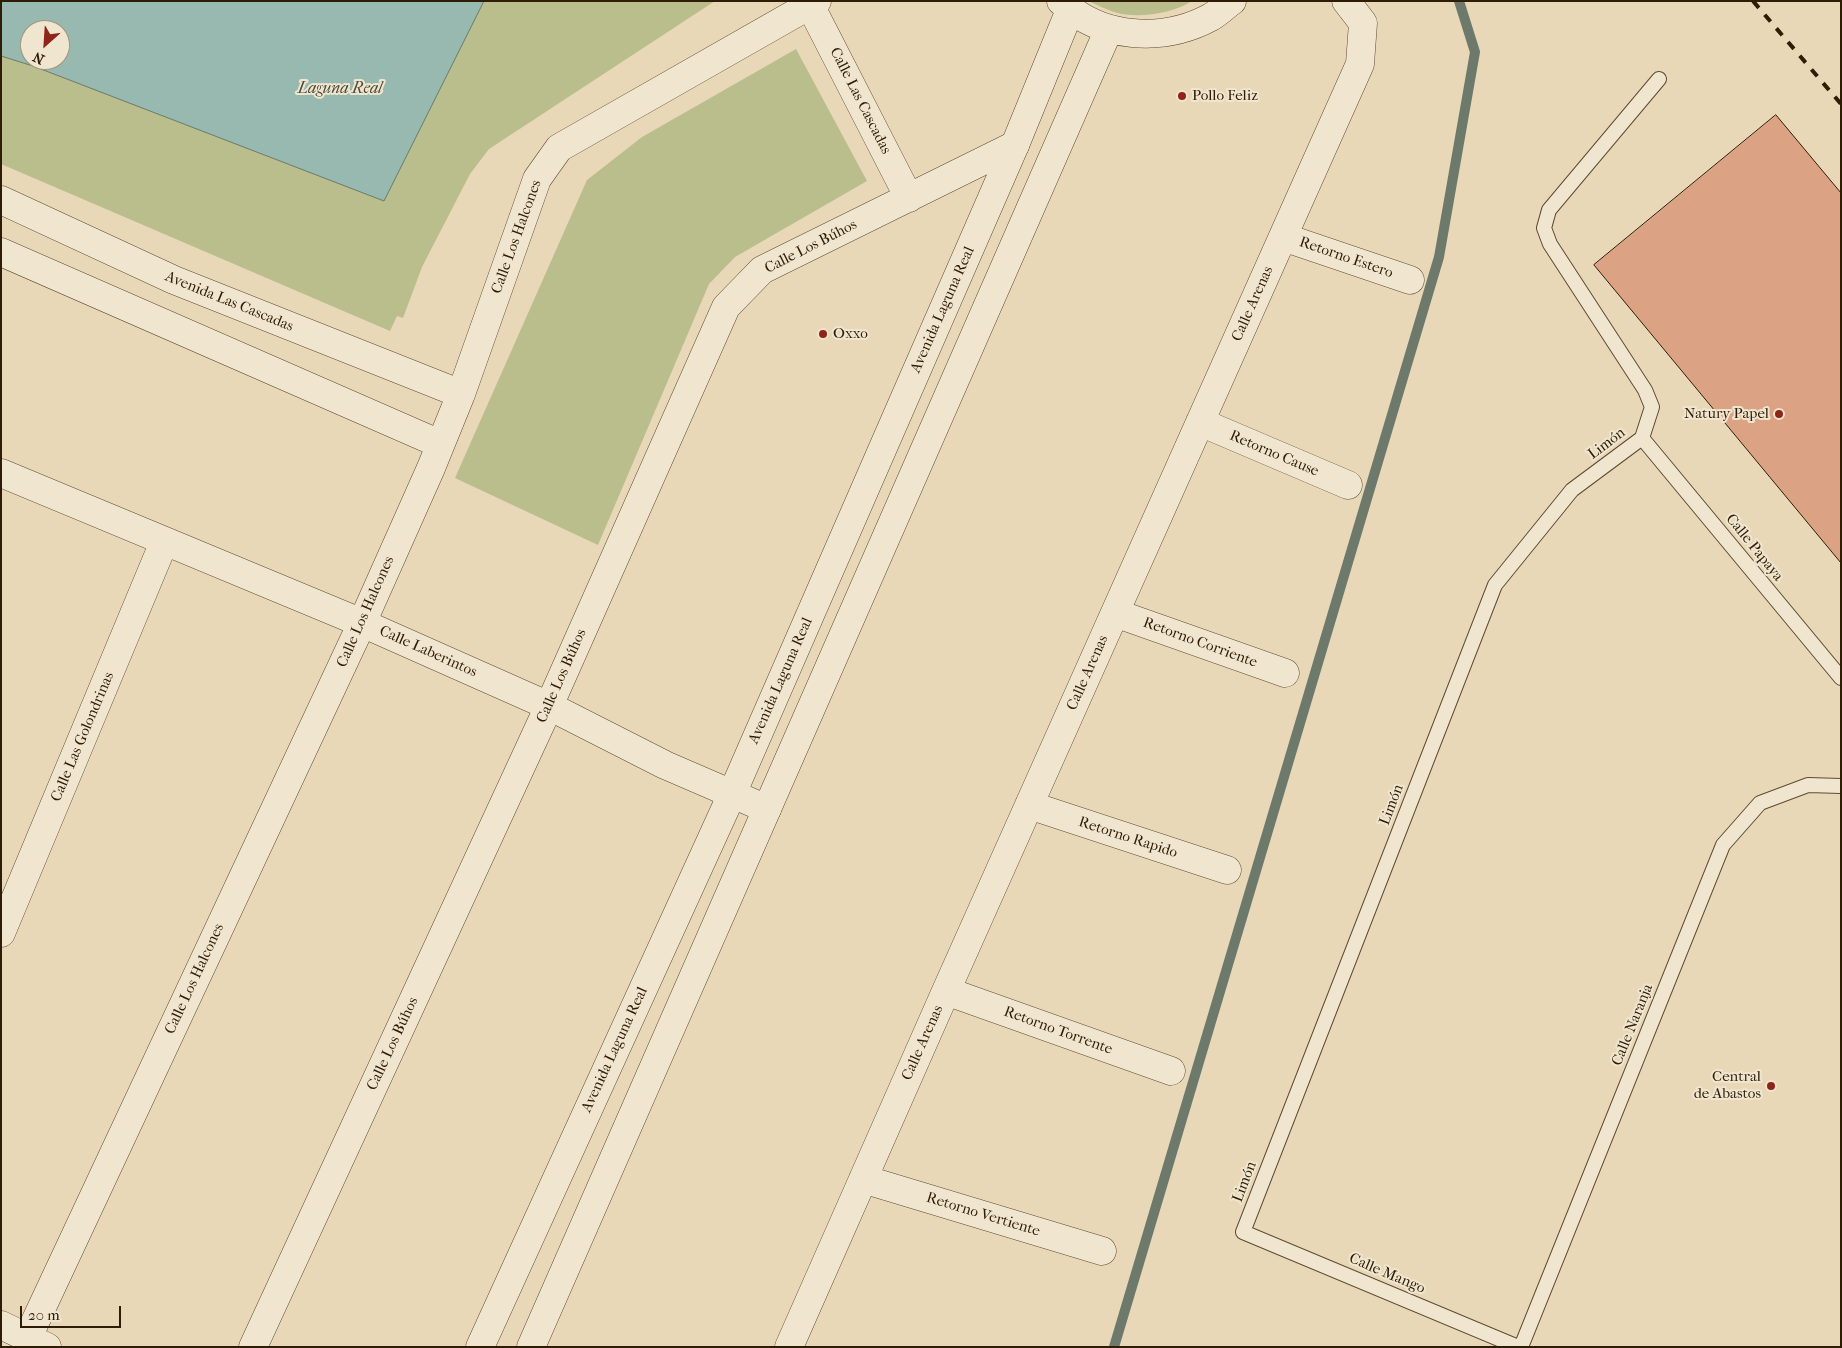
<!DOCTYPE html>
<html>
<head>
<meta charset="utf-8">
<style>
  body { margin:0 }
  #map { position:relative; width:1842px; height:1348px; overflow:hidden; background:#e8d8b7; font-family:"IM FELL French Canon",serif }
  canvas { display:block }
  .frame { position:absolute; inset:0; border:2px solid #2f1c04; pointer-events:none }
  .north { position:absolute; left:20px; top:20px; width:50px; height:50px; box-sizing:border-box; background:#f0e6d0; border:1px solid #a3957e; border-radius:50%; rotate:206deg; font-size:14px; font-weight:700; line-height:20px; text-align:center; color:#2f1c04 }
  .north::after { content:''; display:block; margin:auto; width:18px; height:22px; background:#8f2418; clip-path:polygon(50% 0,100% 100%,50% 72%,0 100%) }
  .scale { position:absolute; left:20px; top:1306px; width:101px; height:22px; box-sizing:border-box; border:2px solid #2f1c04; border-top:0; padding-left:6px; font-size:15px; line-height:18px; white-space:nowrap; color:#2f1c04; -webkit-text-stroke:4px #f0e6d0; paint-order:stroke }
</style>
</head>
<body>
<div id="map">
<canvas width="1842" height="1348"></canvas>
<div class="frame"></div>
<div class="north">N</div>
<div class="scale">20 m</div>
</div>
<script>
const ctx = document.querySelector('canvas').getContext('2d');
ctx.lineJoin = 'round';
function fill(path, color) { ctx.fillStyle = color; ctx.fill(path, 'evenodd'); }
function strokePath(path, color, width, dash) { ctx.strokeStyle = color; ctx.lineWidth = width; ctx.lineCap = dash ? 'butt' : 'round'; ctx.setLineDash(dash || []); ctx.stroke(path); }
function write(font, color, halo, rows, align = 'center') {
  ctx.font = font + ' "IM FELL French Canon",serif'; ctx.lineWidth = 4; ctx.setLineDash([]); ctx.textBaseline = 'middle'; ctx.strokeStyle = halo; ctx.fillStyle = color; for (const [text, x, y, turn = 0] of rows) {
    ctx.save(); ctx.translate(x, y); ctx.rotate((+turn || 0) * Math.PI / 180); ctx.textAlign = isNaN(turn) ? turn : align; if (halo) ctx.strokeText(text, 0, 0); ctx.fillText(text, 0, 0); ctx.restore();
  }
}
fill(new Path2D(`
  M1,1H715L489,149L470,174L422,267L403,318L397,316L390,331L1,164ZM30,30H60V60H30Z
  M1089,1H1192C1172,14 1137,19 1114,12C1105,9 1097,5 1089,1Z
  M796,49L867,181L735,257L709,284L598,545L455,478L587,180L642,137Z`), '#b9be8c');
const water = new Path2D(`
  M1,1H484L384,201L33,66L1,56ZM30,30H60V60H30Z`);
fill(water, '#97b9b0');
strokePath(water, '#6d7a6b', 1);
strokePath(new Path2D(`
  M1114,1347L1439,257L1475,52L1459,1`), '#6d7a6b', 10);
const building = new Path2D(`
  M1776,115L1841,193V563L1594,265Z`);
fill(building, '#dba384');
strokePath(building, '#2f1c04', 1);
const service = new Path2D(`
  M1642,438L1652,407L1645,390L1550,244L1544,228L1549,210L1659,79
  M1642,438L1841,678
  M1518,1347L1243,1232L1495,585L1572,490L1642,438
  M1521,1347L1723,845L1760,803L1808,785L1841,786`);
const minor = new Path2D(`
  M810,5L909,198
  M1,200L174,280L461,394
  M1283,237L1410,280
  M1,252L440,444
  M1200,422L1348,485
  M1,473L362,623L549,706L665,765L767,809
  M1115,613L1285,673
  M1029,805L1227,870
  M1,933L164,542
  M946,991L1171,1071
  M863,1179L1102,1251
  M1,1325L47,1347
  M28,1337L362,623L431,468L461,394L537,179L559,148L817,1
  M253,1347L549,706L726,307L762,270L1015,145
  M789,1347L946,991L1360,64L1363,23L1346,1`);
const tertiary = new Path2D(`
  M1061,1C1100,39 1163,43 1211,17C1218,13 1225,6 1232,1
  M480,1347L732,794L1015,145L1070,10
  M531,1347L1109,29`);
strokePath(service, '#5d4b31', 16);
strokePath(minor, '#5d4b31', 29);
strokePath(tertiary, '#5d4b31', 29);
strokePath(service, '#f0e6d0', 14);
strokePath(minor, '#f0e6d0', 28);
strokePath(tertiary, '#f0e6d0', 28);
strokePath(new Path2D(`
  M1753,1L1841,104`), '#2f1c04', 4, [9, 9]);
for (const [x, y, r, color] of [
  [1182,96,5,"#8f2418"],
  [823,334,5,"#8f2418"],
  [1779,414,5,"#8f2418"],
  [1771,1086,5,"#8f2418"]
]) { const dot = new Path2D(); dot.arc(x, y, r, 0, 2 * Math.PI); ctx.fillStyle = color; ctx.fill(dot); strokePath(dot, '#f0e6d0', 2); }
write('15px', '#2f1c04', '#f0e6d0', [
  ["Pollo Feliz",1192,96],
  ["Oxxo",833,334],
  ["Natury Papel",1769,414,"right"],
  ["Central",1761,1077,"right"],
  ["de Abastos",1761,1094,"right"]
], 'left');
write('15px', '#2f1c04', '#f0e6d0', [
  ["Calle Las Cascadas",860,101,63],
  ["Calle Los Halcones",517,237,-70],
  ["Calle Los Búhos",811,247,-27],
  ["Retorno Estero",1346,258,19],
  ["Avenida Las Cascadas",229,302,22],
  ["Calle Arenas",1253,304,-66],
  ["Avenida Laguna Real",943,310,-66],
  ["Limón",1607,444,-37],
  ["Retorno Cause",1274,454,23],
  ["Calle Papaya",1754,548,51],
  ["Calle Los Halcones",366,612,-66],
  ["Retorno Corriente",1200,643,20],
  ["Calle Laberintos",428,652,24],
  ["Calle Arenas",1088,673,-66],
  ["Calle Los Búhos",562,676,-66],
  ["Avenida Laguna Real",781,681,-66],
  ["Calle Las Golondrinas",83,737,-67],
  ["Limón",1392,805,-69],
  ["Retorno Rapido",1128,838,18],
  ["Calle Los Halcones",195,979,-65],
  ["Calle Naranja",1633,1025,-68],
  ["Retorno Torrente",1058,1031,20],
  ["Calle Arenas",923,1043,-66],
  ["Calle Los Búhos",393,1044,-65],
  ["Avenida Laguna Real",615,1050,-65],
  ["Limón",1245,1182,-69],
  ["Retorno Vertiente",983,1215,17],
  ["Calle Mango",1387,1274,23]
]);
write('italic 16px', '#4e4b38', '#f0e6d0', [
  ["Laguna Real",340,89]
]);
</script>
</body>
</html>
